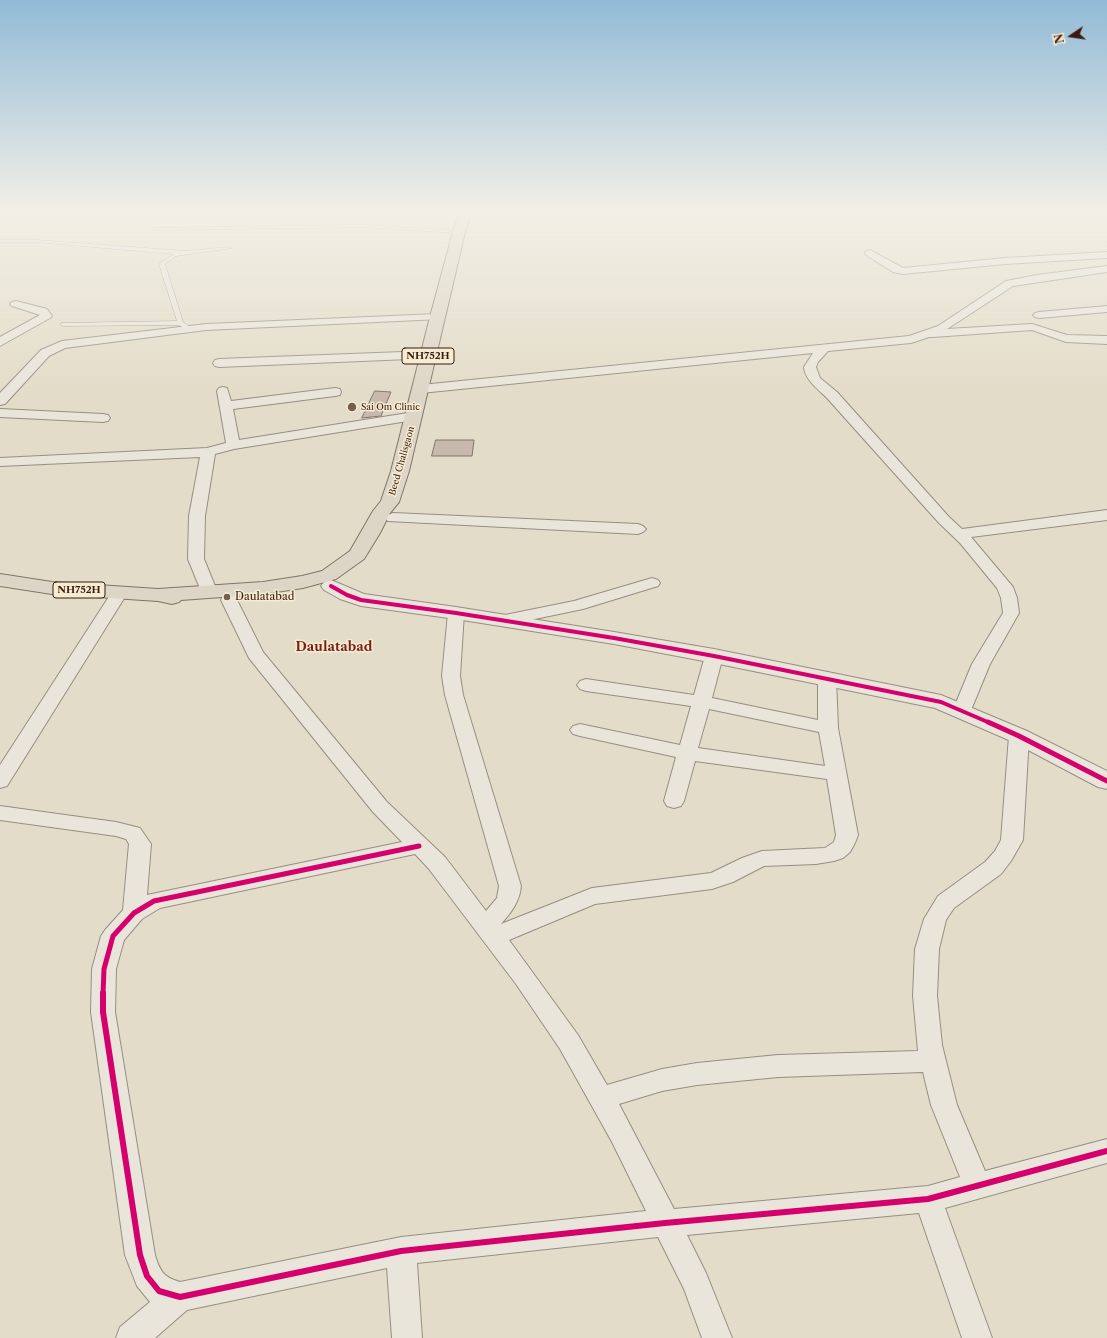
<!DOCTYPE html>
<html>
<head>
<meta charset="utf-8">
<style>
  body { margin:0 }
  #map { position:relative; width:1107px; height:1338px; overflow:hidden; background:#e3dcc8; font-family:"Libre Caslon Text",serif }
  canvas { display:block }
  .north { position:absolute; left:1051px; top:16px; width:40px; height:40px; -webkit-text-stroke:3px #f5ecd3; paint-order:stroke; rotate:257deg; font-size:11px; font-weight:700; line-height:16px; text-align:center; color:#3c1a0d }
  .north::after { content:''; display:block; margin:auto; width:14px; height:18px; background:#3c1a0d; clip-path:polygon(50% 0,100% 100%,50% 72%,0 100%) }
</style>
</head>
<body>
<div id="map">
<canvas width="1107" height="1338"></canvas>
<div class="north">N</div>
</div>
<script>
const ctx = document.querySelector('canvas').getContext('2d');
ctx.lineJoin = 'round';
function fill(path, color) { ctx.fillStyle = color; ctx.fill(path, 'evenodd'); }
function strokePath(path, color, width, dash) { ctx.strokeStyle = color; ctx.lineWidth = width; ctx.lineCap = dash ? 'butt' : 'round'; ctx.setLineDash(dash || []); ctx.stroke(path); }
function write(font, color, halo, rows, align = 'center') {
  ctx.font = font + ' "Libre Caslon Text",serif'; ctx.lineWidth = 3; ctx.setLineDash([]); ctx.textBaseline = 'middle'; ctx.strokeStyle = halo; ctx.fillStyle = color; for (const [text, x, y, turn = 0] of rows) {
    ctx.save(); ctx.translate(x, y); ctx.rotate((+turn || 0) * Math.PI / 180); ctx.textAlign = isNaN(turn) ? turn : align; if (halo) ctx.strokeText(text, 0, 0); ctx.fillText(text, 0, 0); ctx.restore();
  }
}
const building = new Path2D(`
  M375,391L391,392L381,416L362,418Z
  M436,440H474L472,456H432Z`);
fill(building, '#c9b8ac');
strokePath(building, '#7f7569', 1);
const service = new Path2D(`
  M363,225L459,231L461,232L459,233L363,227L154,230L152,229L154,228Z
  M0,240H35L186,251L230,247L232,248L176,256L165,264L183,322L190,327V329H186L179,325L63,326L61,325V323L177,321L159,264L174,254L35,242H0Z`);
const minor = new Path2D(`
  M870,250L903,268L1005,258L1107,252V258L1005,264L903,274L893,272L866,255L865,253L866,251Z
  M1107,266V272L1013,286L947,329L1032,324L1067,335L1107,336V344L1066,342L1032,330L933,337H929L911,343L828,351L818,362L816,367L820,378L837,392L949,517L962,529L1107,510V520L971,537L1013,587L1017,598L1019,613L990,664L971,710L969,714L962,716L955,714L953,710L972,664L1003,613L1001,598L997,588L960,543L939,523L827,398C818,389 805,380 804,367L813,353L421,393L417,392L415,389L417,386L421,385L909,336L938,326L1006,281L1037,275Z
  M16,301L47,309L52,316L50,318L0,346V337L40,315L12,306L10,304L12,302Z
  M1107,306V312L1039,318L1035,317L1033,315L1035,313L1039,312Z
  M437,314L441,315L443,317L441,319L206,330L65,348L49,356L5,404L0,405V393L41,350L62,341L206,324Z
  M429,351L433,352L435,355L433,358L219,367L215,366L213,363L215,360L219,359Z
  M223,387L227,388L231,401L335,388L340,389L341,392L340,395L335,396L233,409L239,440L414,412L419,413L421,416L419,419L414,420L234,449L215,454L205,516L204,559L217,591L215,595L209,596L203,595L201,591L188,559L189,516L200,457L0,466V458L207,448L226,443L217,391L219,388Z
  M0,409L103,414L108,415L110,418L108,421L103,422L0,417Z
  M393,513L638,524L643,526L646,529L643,532L638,534L388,521L385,518L388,515Z
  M652,578L658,580L660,583L658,586L583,609L506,625L500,624L497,620L500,616L574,601Z
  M120,587L126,588L128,592L7,786L0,788V765L112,592L114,588Z
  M229,595L235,596L263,652L387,802L445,857L486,911L497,898L499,886L445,695L442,676L448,613L450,609L456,608L462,609L464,613L460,676L463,695L521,886C520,901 511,913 501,924L592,888L711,873L742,858L762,851L825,848L834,842L836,835L827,779L695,761L684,801L681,806L674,808L667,806L664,801L676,757L580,736L573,734L570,730L573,726L580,724L680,745L691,706L586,691L580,689L577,685L580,681L586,679L694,695L705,656L708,652L714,651L720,652L723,656L712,698L818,720V678L821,674L827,672L833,674L836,678L838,728L858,835L855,843L850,852L843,858L834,861L816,864L764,866L733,882L712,889L595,904L509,940L578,1035L607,1085L662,1069L697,1063L778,1055L918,1051L913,996L915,949L924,919L938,896L985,862L995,851L1001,840L1009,736L1012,732L1019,730L1026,732L1029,736L1023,840L1011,861L1001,874L954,908L946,920L939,949L937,996L942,1045L957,1105L985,1171L1107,1139V1163L945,1208L992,1338H962L919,1213L687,1235L706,1273L732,1338H702L684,1289L658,1237L417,1263L422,1338H392L387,1268L187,1310L155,1338H116L120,1327L150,1302L137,1286L125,1255L91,1012L92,969L101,936L105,930L123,910L129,844L126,839L116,836L0,820V806L116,822L140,828L151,844L147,895L402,842L373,812L249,658L221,600L223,596ZM709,709L819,732L825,766L698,748ZM415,854L429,869L516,984L560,1049L612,1142L646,1211L401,1237L180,1282C163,1277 160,1271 155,1255L115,1012L116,969L124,940L142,919L160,908ZM923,1072L931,1105L960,1177L928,1186L674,1209L619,1104L662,1091L697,1085L778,1077Z`);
const tertiary = new Path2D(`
  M331,580L364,594L456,607L614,632L714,649L941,695L1027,731L1107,771V789L1098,787L1011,741L935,708L714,663L614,644L456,619L361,606L340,599L324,590L321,586L324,582Z`);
const trunk = new Path2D(`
  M461,210H473L466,228L409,471L399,502L390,513L380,533L364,559L336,579L303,588L263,594L181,600L179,602L172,604L158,601L52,594L0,586V574L52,582L158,589L263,582L302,576L322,571L350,551L373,511L381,501L391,471L430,317L454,228Z`);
strokePath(service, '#978e82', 1);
strokePath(minor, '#978e82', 2);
strokePath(tertiary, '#978e82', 2);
strokePath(trunk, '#7f7569', 2);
fill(service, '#e9e5db');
fill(minor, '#e9e5db');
fill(tertiary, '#e9e5db');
fill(trunk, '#ddd5c5');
strokePath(new Path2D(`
  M331,586L347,595L361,600L456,613L614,638L714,656L941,702L990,723`), '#d6006c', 4);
strokePath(new Path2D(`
  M988,722L1019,736L1107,781
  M103,994L104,969L113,936L134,913L154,901L419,846`), '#d6006c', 5);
strokePath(new Path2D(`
  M103,993V1012L140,1255L147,1276L159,1291L180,1297L401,1251L665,1223L928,1199L1107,1151`), '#d6006c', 6);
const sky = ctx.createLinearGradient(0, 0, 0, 397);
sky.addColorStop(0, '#92bbd7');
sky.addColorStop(0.53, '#f2efe6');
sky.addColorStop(1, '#f2efe600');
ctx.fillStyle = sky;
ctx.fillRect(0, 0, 1107, 397);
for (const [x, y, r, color] of [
  [352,407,5,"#765e4e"],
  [227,597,4,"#765e4e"]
]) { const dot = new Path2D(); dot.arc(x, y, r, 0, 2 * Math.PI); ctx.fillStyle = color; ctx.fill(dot); strokePath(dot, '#f5ecd3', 1.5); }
write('9px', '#3c1a0d', '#f5ecd3', [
  ["Sai Om Clinic",361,407]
], 'left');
write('9px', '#3c1a0d', '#f5ecd3', [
  ["Beed Chalisgaon",402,461,-74]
]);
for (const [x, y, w] of [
  [428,356,52],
  [79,590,52]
]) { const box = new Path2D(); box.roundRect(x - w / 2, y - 8, w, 16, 3); ctx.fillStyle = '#f5ecd3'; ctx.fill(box); strokePath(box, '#3c1a0d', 1); }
write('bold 10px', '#3c1a0d', null, [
  ["NH752H",428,356],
  ["NH752H",79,590]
]);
write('11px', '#3c1a0d', '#f5ecd3', [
  ["Daulatabad",235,597]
], 'left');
write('bold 13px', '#7a1f14', '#f5ecd3', [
  ["Daulatabad",334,647]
]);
</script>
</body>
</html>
